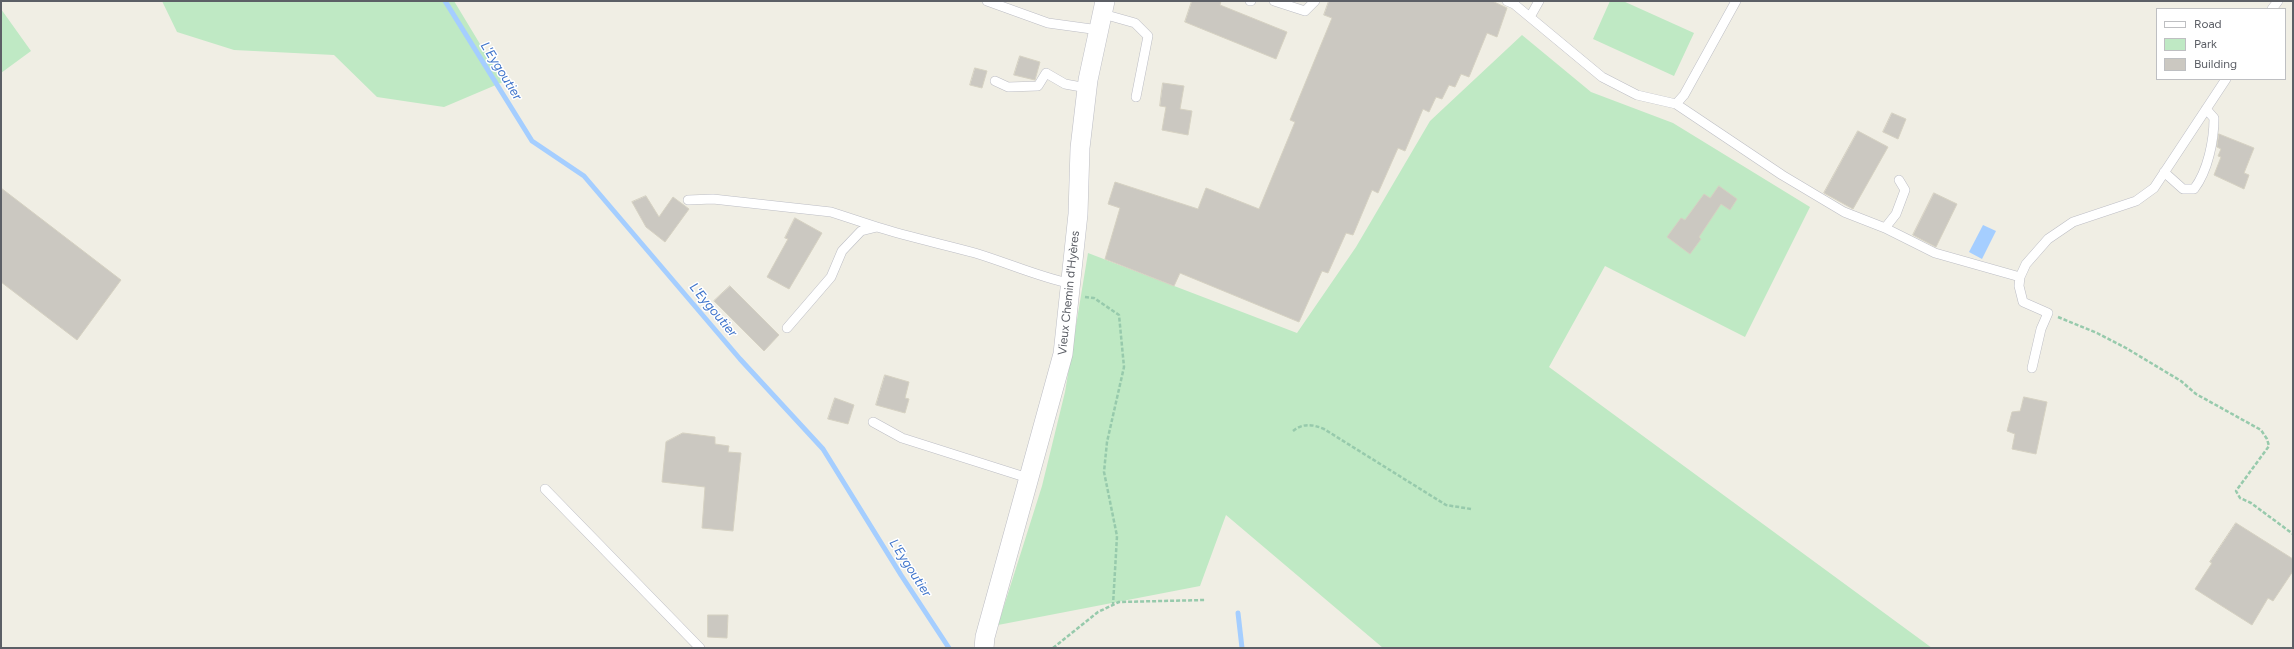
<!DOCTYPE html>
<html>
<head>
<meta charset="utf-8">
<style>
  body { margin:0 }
  #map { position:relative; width:2294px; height:649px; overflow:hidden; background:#f0eee4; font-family:Figtree,sans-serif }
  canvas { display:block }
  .frame { position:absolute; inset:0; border:2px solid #5c5f66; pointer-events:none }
  .legend { position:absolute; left:2156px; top:8px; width:130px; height:72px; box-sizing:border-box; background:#fff; border:1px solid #bebfc2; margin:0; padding:5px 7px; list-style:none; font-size:12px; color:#5c5f66 }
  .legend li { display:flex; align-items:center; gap:8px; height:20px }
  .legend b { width:20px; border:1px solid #bebfc2 }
</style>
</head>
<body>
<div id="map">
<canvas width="2294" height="649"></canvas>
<div class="frame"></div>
<ul class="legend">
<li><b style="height:5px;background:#fff"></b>Road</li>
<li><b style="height:11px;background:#bfe9c4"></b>Park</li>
<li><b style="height:11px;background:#cbc8c1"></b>Building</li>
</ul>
</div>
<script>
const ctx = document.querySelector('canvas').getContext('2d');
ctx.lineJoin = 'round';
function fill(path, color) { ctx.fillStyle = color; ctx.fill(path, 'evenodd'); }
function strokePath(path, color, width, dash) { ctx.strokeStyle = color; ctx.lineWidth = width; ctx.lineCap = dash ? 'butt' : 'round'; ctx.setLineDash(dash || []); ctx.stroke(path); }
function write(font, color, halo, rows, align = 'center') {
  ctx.font = font + ' Figtree,sans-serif'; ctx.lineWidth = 3; ctx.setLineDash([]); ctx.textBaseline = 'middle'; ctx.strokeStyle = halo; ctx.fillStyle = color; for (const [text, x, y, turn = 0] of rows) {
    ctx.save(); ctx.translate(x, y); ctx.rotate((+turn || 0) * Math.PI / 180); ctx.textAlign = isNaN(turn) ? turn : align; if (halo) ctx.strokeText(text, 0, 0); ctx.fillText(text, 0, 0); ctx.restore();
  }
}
fill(new Path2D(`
  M162,1H454L503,82L444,107L377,97L334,55L234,50L177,32Z
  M1610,1H1623L1694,33L1674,76L1593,39Z
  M1,9L31,51L1,73Z
  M1522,35L1591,92L1673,123L1810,207L1745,337L1605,266L1549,367L1932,648H1383L1226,515L1200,586L998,625L1042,486L1065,392L1088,253L1297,333L1356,247L1430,121Z`), '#bfe9c4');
fill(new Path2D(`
  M1983,225L1996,231L1982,259L1969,252Z`), '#a5ceff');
strokePath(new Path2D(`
  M445,1L532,141L584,176L740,359L823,449L901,575L949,648
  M1238,613L1242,648`), '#a5ceff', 5);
const building = new Path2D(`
  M1192,1H1221L1220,5L1287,32L1276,59L1185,22Z
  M1329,1H1492L1507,8L1497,37L1487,33L1469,77L1461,74L1455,87L1449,85L1442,99L1436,97L1429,112L1423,109L1405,151L1398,148L1378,193L1372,190L1353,235L1346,233L1328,273L1322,271L1299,322L1180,273L1174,286L1105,259L1120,208L1108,204L1115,182L1198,209L1206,188L1259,209L1295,122L1290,120L1332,18L1324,15Z
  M1020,56L1040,62L1035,80L1014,75Z
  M975,68L987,71L982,88L970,85Z
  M1163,83L1184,86L1180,109L1192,111L1188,135L1162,130L1166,107L1160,106Z
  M1892,113L1906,119L1898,139L1883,132Z
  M1858,131L1888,147L1853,209L1824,193Z
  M2219,134L2254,148L2244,173L2249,175L2244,189L2214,175L2221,157L2218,156L2221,149L2217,147Z
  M1719,186L1737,199L1730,210L1721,204L1699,237L1701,239L1690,254L1667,237L1681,218L1685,220L1704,194L1710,198Z
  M1,188L121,280L77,340L1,282Z
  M1934,193L1957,204L1936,247L1913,235Z
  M646,196L659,217L673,197L689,209L665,242L646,227L632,202Z
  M795,218L822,233L789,289L767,277L788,239L785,238Z
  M730,286L779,335L764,351L714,301Z
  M885,375L909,382L905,398L909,399L905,413L876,405Z
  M2024,397L2047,402L2036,454L2012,449L2015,434L2007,431L2012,412L2020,411Z
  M835,398L854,405L848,424L828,419Z
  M683,433L715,437V444L729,446L728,452L741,453L733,531L702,528L705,487L662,482L666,442Z
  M2236,523L2293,559V571L2273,601L2268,598L2252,625L2195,589L2212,563L2210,562Z
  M708,615H728L727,638L708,637Z`);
fill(building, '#cbc8c1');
strokePath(building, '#d5d1c2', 1);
const lane = new Path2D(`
  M987,1L1048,23L1099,30
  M1250,1H1251
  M1274,1L1305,11L1315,1
  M1507,1L1514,4L1602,77L1637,95L1676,104L1684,95L1736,1
  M2272,9L2278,1
  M1103,14L1135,23L1148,36L1136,97
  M1530,17L1539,1
  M995,81L1008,87L1038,86L1046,73L1065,84L1087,88
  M1676,104L1782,175L1844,212L1885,228L1935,253L2020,277L2026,264L2048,239L2073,222L2136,201L2154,188L2226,79
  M2164,172L2183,189H2194C2208,171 2214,140 2214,118L2206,109
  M688,200L713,199L831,212L877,227
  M1885,228L1896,214L1905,190L1899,180
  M2020,277L2019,286L2023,302L2048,313L2041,329L2032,368
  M787,328L831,277L842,251L861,231L877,227C909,237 942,244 975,253C1008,263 1039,277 1072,284
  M873,422L902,438L1028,478
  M545,489L700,648`);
const street = new Path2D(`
  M984,648L985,637L1063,354L1078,214L1080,148L1088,80L1105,1`);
strokePath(lane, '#bcbdc4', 10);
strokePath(street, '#bcbdc4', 20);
strokePath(new Path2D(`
  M1085,297L1094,298L1119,315L1124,367L1107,442L1104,472L1117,536L1113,605
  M2058,317L2097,333L2126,348L2181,381L2196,394L2261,430L2267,439L2269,446L2236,491L2240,498L2251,503L2293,534
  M1293,431C1303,423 1312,424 1324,429L1446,505L1471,509
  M1053,648L1098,612L1119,602L1205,600`), '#97caac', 2.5, [4, 2]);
strokePath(lane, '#fff', 9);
strokePath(street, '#fff', 19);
write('12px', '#5c5f66', '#fff', [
  ["Vieux Chemin d'Hyères",1069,293,-84]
]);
write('italic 13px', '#3f74cb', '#fff', [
  ["L'Eygoutier",501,71,58],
  ["L'Eygoutier",713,310,50],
  ["L'Eygoutier",910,568,57]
]);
</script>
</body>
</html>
